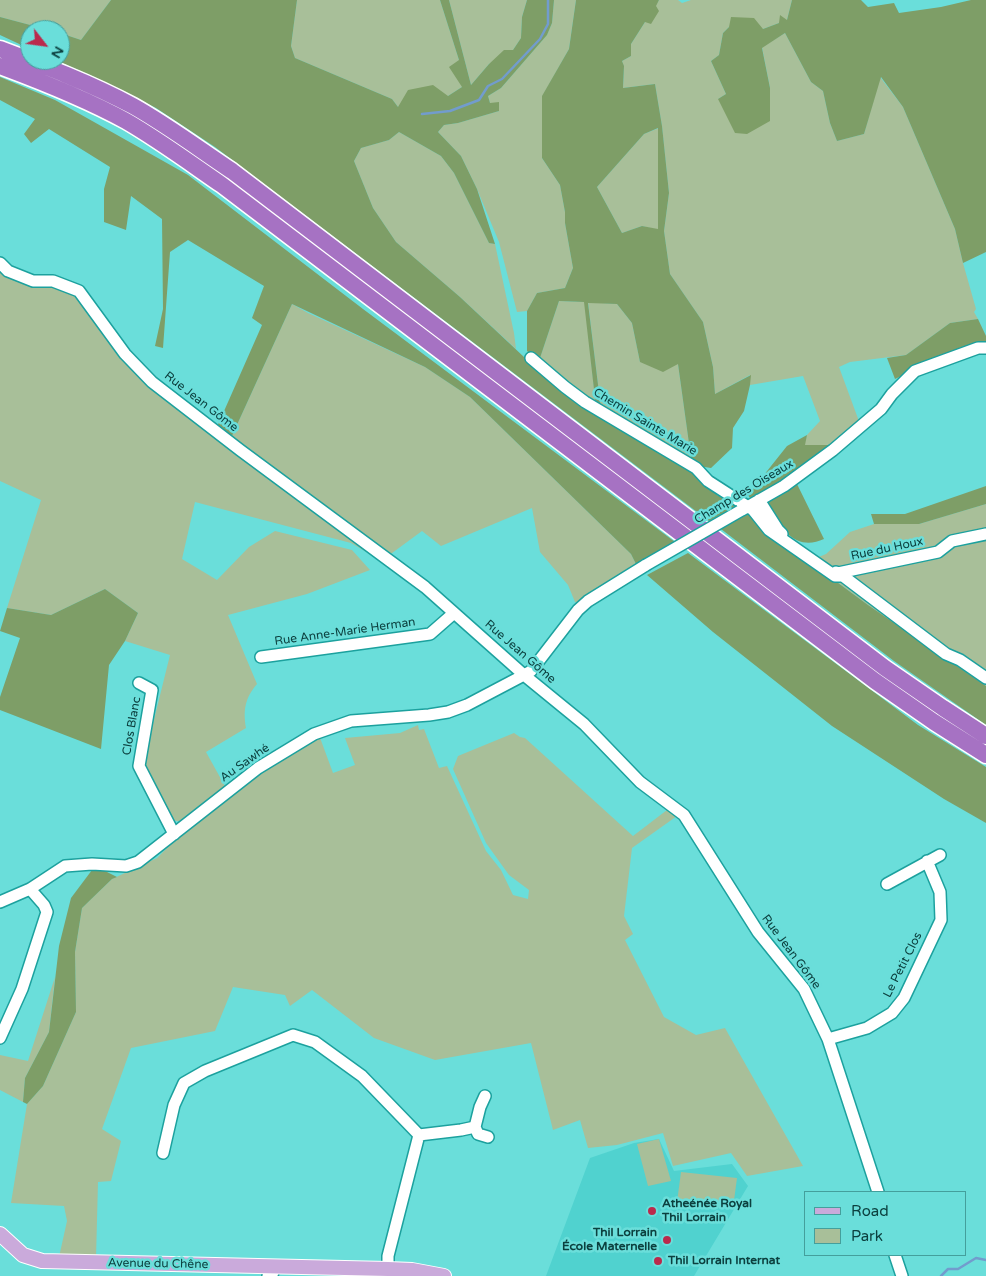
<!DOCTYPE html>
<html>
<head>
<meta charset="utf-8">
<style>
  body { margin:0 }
  #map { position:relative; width:986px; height:1276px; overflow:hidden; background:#6adeda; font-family:"Varela Round",sans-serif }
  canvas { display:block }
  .legend { position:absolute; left:804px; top:1191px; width:162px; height:65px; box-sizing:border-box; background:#6adeda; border:1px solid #449f9c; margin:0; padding:6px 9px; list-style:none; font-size:15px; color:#0c403f }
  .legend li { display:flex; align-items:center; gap:10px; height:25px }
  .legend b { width:25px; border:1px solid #449f9c }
  .north { position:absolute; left:20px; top:20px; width:50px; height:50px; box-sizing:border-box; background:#6adeda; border:1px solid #449f9c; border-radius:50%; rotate:120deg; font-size:14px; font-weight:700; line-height:20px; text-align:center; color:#0c403f }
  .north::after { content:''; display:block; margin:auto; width:18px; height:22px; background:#ba2a4c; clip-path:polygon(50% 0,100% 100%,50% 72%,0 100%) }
</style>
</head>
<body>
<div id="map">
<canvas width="986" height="1276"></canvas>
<ul class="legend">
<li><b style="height:6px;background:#caaadb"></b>Road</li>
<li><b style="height:14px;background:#a8bf99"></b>Park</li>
</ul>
<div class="north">N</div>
</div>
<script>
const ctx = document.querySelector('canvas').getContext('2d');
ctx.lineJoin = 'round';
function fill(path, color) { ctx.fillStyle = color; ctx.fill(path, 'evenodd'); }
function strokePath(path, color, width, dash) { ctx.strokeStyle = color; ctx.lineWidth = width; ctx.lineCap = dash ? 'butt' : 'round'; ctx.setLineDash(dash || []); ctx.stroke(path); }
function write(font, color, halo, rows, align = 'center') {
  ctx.font = font + ' "Varela Round",sans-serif'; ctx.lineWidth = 5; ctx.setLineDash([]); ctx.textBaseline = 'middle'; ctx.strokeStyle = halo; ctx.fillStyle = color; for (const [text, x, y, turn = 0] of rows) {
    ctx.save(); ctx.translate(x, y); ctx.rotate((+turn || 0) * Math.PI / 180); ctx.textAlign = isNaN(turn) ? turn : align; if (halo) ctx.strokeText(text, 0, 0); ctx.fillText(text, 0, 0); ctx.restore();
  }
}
fill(new Path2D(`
  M659,1139L674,1171L732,1164L748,1186L694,1276H546L590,1158L634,1143Z`), '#50d2cf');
fill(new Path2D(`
  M0,0H111L81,40L60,33V30H49L0,17Z
  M297,0H440L459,60L462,87L448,96L398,107L392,99L295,58L291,46Z
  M449,0H527L522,17L521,38L513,50L489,64L471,85Z
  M554,0H576L569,49L542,97V158L560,185L565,212V223L573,268L565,288L537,293L527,311L517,312L499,242L477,189L461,156L438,132L444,125L458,123L499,111L490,103L488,96L501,88L547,35L552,23Z
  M659,0H678L682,3L691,0H792L787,20L763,29L729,27L723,33L719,55L711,61L726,94L718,99L770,88L762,47L785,33L811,82L823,91L830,123L837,141L864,134L880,77L903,107L955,229L963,263L976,309L974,312L978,319L950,323L906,355L850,362L839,367L860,424L832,445H804L807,435L820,421L803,376L750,385V375L715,394L713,367L703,322L670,274L664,231L669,193L662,126L655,84L623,88L624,67L622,61L631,56V44Z
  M659,128L658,230L642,226L622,233L597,187L644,134Z
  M399,132L441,156L454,173L489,243L495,244L514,333L516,349L460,297L396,242L373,208L354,161L361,148L389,140Z
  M0,266L8,274L26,285H54L73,293L136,374L373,552L370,554L351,543L195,502L182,559L217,580L249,547L275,531L352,550L370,570L307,594L228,615L257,684C245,698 243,710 246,728L206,752L226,788L182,822L172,820L143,764L170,655L125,641L138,613L105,589L51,615L7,608L41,500L0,481Z
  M559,301L585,302L596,407L539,361Z
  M588,302L617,304L632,323L640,362L678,364L692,465L601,409Z
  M292,304L308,313L425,367L470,397L631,554L636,564L578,603L575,602L568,585L540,552L532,508L441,546L422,531L388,556L326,512L286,477L231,438Z
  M986,504V686L868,605L809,561L826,554L850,532L874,524H919Z
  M418,725L419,730L424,729L439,768L447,766L486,851L501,870L513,895L528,899L529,890L509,875L486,843L453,769L458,756L514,733L520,737L525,738L633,836L667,810L677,816L632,848L624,916L633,934L625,940L664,1017L696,1035L725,1028L803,1166L747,1176L731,1153L673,1166L663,1133L617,1145L588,1148L580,1120L553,1130L531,1043L435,1060L374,1038L312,990L290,1006L285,995L233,987L215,1031L131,1048L102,1129L121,1141L111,1181L98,1182L96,1258L59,1257L67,1221L64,1206L11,1203L27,1104L43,1086L76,1012L75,952L82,908L112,879L157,858L186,829L257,770L319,735L333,773L355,765L345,738L400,733Z
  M55,977L49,1032L25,1078L23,1102L0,1090V1055L28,1061Z
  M659,1139L671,1181L648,1186L637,1144Z
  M681,1172L737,1178L733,1208L677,1202Z`), '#a8bf99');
fill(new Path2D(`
  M111,0H297L291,46L295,58L392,99L398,107L408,90L433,85L448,96L462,87L449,67L459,60L440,0H449L471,85L489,64L504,50H513L521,38L522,17L527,0H554L552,23L547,35L501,88L488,96L490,103L499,102V111L458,123L444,125L438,132L461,156L477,189L495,244L489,243L454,173L441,156L399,132L389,140L361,148L354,161L373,208L396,242L460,297L556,387L592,412L696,474L717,495L736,506L709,521L215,147L156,108L94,77L55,60H60V33L81,40Z
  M576,0H659L656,6L659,11L651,24L645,22L631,44V56L622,61L624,66L623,88L655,84L662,126L669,193L664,231L670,274L703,322L713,367L715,394L751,375L750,385L744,411L733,428L732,448L711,468L692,465L678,364L663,372L640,362L632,323L617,304L588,303L601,409L596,407L584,302L559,301L539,361L527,351V311L537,293L565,288L573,268L565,223V212L560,185L542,158V96L569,49ZM658,128V229L642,226L622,233L597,187L644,134Z
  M792,0H861L868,7L894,3L899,13L941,7L971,0H986V252L963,263L955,229L903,107L881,77L864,134L837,141L830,123L823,91L811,82L785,33L762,48L770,88V121L747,134L735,133L718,99L726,94L711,61L719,55L723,33L729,27L731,17L754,18L763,29L779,23L780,15L787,20Z
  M0,17L49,30H30V49L0,35Z
  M0,77L55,100L188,175L363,309L675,542L636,564L631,554L470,397L425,367L292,304L231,438L217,427L262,325L252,318L264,286L188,240L170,252L163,348L155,346L163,309L162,219L131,196L126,230L104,222V189L110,167L49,129L31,143L24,134L35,119L0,100Z
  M978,319L986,336V344L961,347L895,379L887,358L906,355L950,323Z
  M807,435L805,445H832L793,476L752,501L748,495L787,446Z
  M797,484L824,539C811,545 798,544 788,534C785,531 779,528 777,523C775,517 776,514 770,510L768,505L769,501Z
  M986,486V504L919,524H874L871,514H905Z
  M750,512L765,529L868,605L986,686V725L894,661L721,529Z
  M688,553L918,725L986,767V823L944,799L832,726L713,632L647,575Z
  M105,589L138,613L125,641L109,665L101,749L0,710V697L20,638L0,631L7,608L51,615Z
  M95,866L117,877L112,879L82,908L75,952L76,1012L43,1086L27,1104L23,1102L25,1078L49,1032L59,946L71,898Z`), '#7e9e67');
strokePath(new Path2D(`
  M422,114L450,111L479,100L488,86L502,79L540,39L548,24V0
  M941,1276L948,1269H958L976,1258L986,1260`), '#729ccd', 2.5);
const minor = new Path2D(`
  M0,263L8,271L33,281H53L79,291L125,354L152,382L240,450L425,587L524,675L584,724L640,782L684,815L758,932L804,989L828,1039L878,1192
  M531,358L565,387L585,402L696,468L708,481L753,510L769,530L835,576H843L946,654L960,660L986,678
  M759,500L778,530L782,534
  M742,510L784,486L833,450L881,409L892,394L915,371L978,348H986
  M836,572L838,573L938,552L952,541L986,534
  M261,657L430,634L454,613
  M139,683L152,690L139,766L174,834
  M887,884L940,855
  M0,902L30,889L65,866L92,864L126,866L138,862L258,768L314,734L351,721L429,715L448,712L467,705L524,675L531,671L578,610L588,601L646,565
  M0,1038L22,989L47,912L44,905L30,889
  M828,1039L867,1028L892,1013L904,998L941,920L940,892L927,861
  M475,1127L478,1134L488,1137
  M419,1135L461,1130L475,1127L480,1107L485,1096
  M163,1153L174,1105L184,1083L205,1071L293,1035L315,1042L362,1076L419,1135L388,1256V1269
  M895,1255L902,1276
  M268,1276L272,1275L275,1266`);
const major = new Path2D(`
  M0,1234L23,1255L42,1261L388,1269L412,1270L444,1276`);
const highway = new Path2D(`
  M0,49C45,66 90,83 133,106C167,125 199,149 232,171L885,668L943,708L986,736
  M0,66C43,82 86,99 126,121C159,140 190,163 222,185L875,681L934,722L986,755`);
strokePath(minor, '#1ca19e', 14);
strokePath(major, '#fff', 16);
strokePath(highway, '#fff', 19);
strokePath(minor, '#fff', 11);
strokePath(major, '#caaadb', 14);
strokePath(highway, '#a672c3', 16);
const minorBridge = new Path2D(`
  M646,565L740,511`);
strokePath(minorBridge, '#1ca19e', 14, []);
strokePath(minorBridge, '#fff', 11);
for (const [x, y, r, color] of [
  [652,1211,5,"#ba2a4c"],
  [667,1240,5,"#ba2a4c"],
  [658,1261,5,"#ba2a4c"]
]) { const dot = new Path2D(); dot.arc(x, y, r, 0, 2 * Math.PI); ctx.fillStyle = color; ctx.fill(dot); strokePath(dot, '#6adeda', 2); }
write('12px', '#0c403f', '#6adeda', [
  ["Rue Jean Gôme",201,402,38],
  ["Chemin Sainte Marie",645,422,31],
  ["Champ des Oiseaux",744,492,-31],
  ["Rue du Houx",887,549,-12],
  ["Rue Anne-Marie Herman",345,632,-8],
  ["Rue Jean Gôme",520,652,41],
  ["Clos Blanc",132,726,-80],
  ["Au Sawhé",245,763,-35],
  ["Rue Jean Gôme",791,952,53],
  ["Le Petit Clos",903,965,-63],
  ["Avenue du Chêne",158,1264,1]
]);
write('bold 12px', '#0c403f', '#6adeda', [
  ["Atheénée Royal",662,1204],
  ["Thil Lorrain",662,1218],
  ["Thil Lorrain",657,1233,"right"],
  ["École Maternelle",657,1247,"right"],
  ["Thil Lorrain Internat",668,1261]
], 'left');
</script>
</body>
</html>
